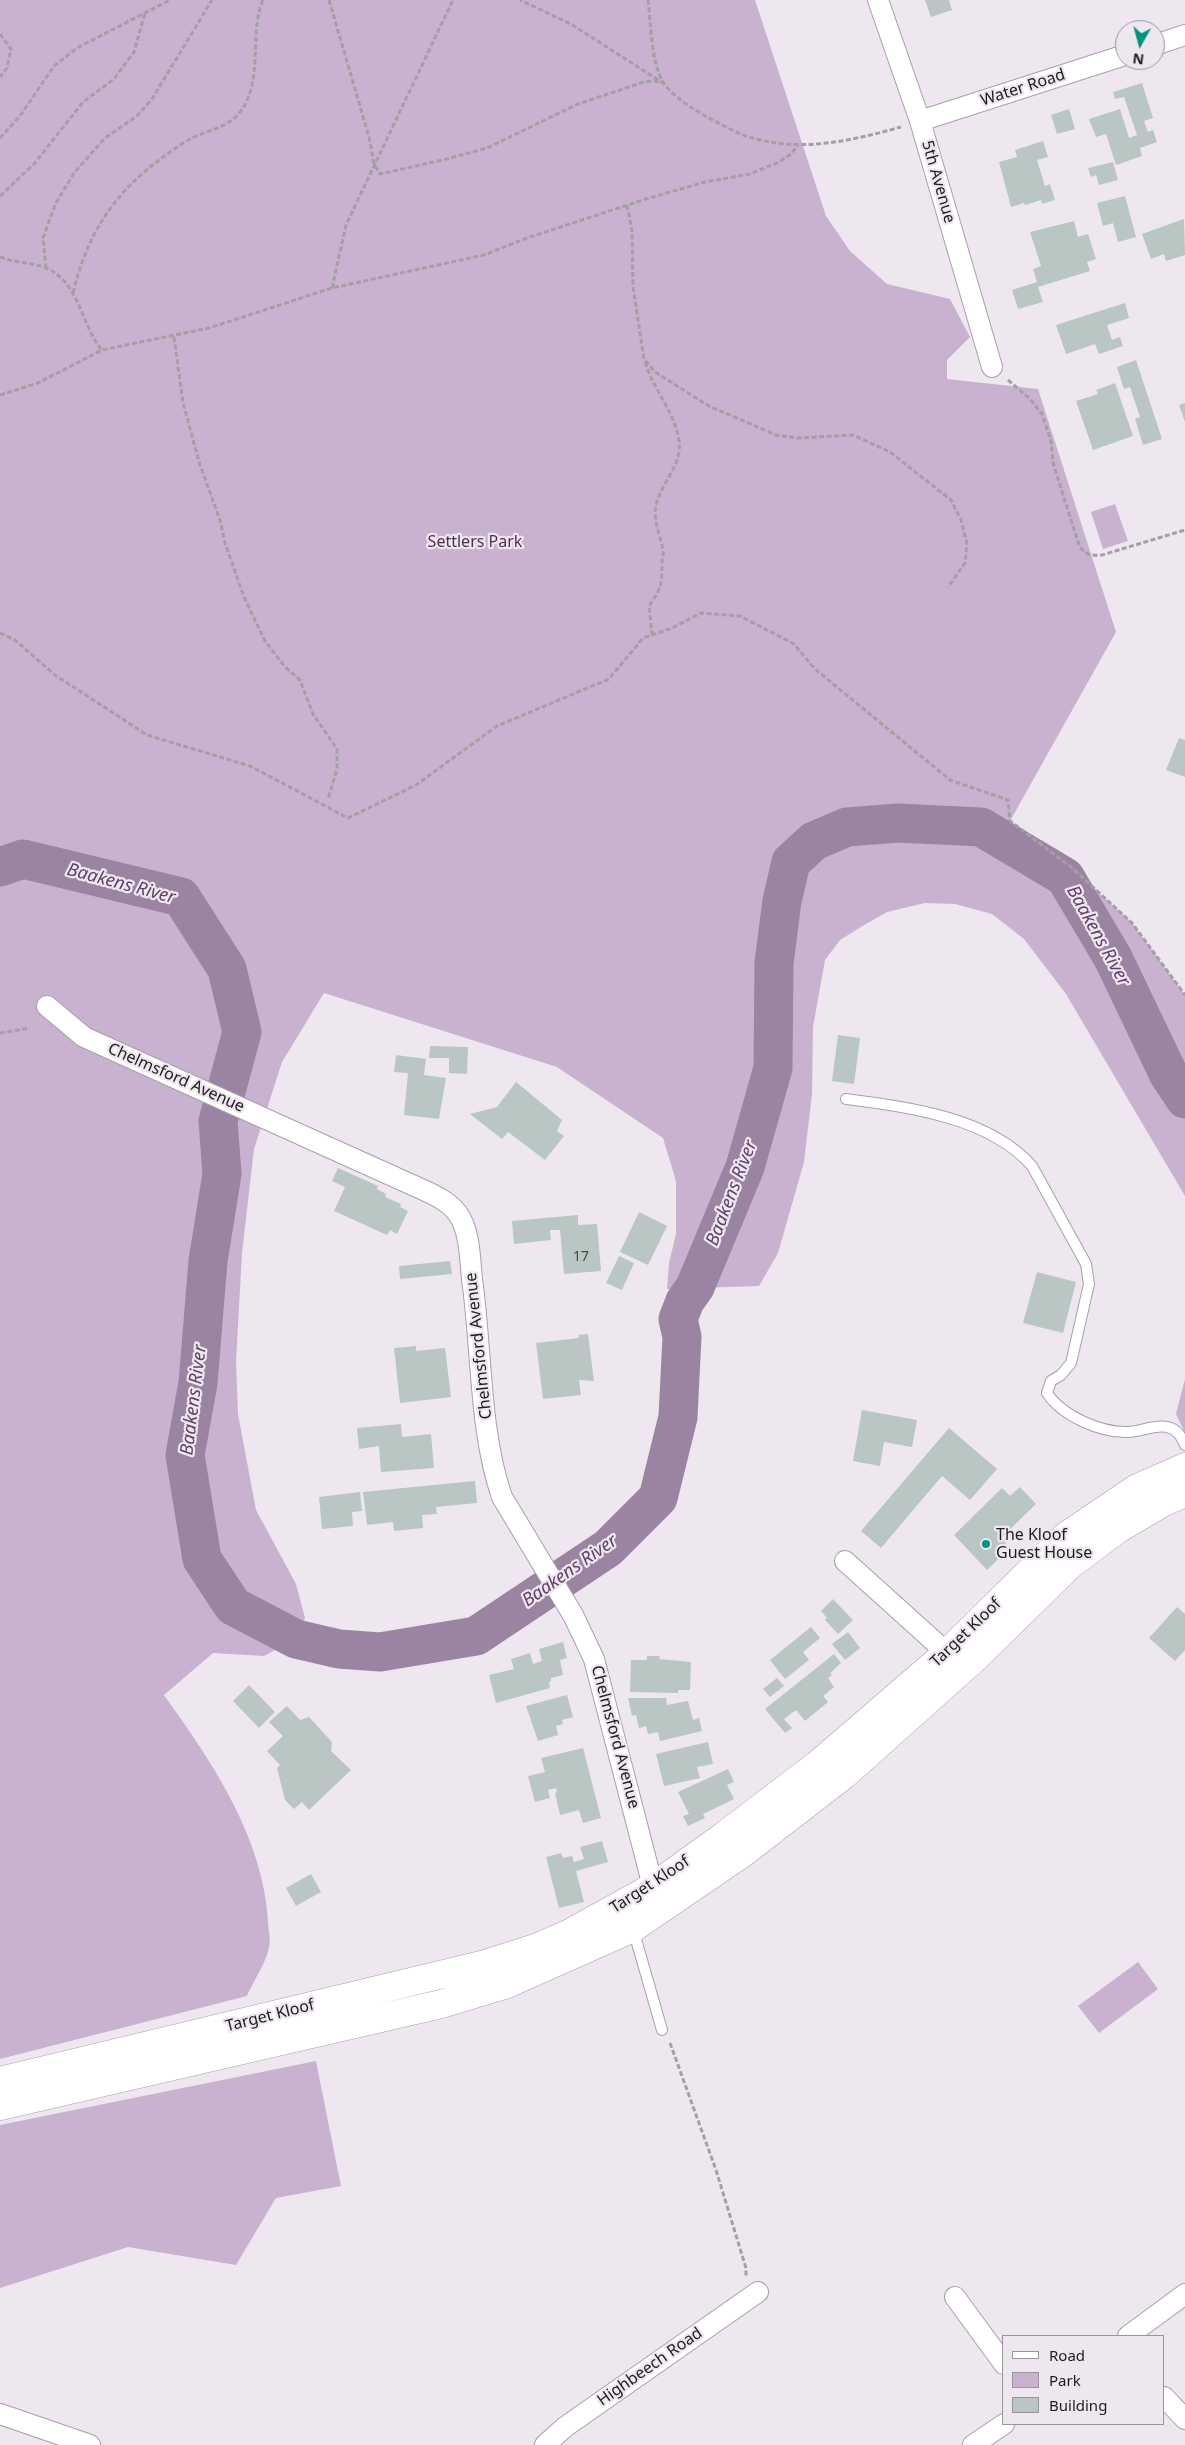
<!DOCTYPE html>
<html>
<head>
<meta charset="utf-8">
<style>
  body { margin:0 }
  #map { position:relative; width:1185px; height:2445px; overflow:hidden; background:#eee7ef; font-family:"Noto Sans",sans-serif }
  canvas { display:block }
  .legend { position:absolute; left:1002px; top:2335px; width:162px; height:90px; box-sizing:border-box; background:#eee7ef; border:1px solid #9a959b; margin:0; padding:6px 9px; list-style:none; font-size:15px; color:#1d1b1e }
  .legend li { display:flex; align-items:center; gap:10px; height:25px }
  .legend b { width:25px; border:1px solid #9a959b }
  .north { position:absolute; left:1115px; top:20px; width:50px; height:50px; box-sizing:border-box; background:#eee7ef; border:1px solid #9a959b; border-radius:50%; rotate:187deg; font-size:14px; font-weight:700; line-height:20px; text-align:center; color:#1d1b1e }
  .north::after { content:''; display:block; margin:auto; width:18px; height:22px; background:#009583; clip-path:polygon(50% 0,100% 100%,50% 72%,0 100%) }
</style>
</head>
<body>
<div id="map">
<canvas width="1185" height="2445"></canvas>
<ul class="legend">
<li><b style="height:6px;background:#fff"></b>Road</li>
<li><b style="height:14px;background:#c9b2cf"></b>Park</li>
<li><b style="height:14px;background:#bac6c3"></b>Building</li>
</ul>
<div class="north">N</div>
</div>
<script>
const ctx = document.querySelector('canvas').getContext('2d');
ctx.lineJoin = 'round';
function fill(path, color) { ctx.fillStyle = color; ctx.fill(path, 'evenodd'); }
function strokePath(path, color, width, dash) { ctx.strokeStyle = color; ctx.lineWidth = width; ctx.lineCap = dash ? 'butt' : 'round'; ctx.setLineDash(dash || []); ctx.stroke(path); }
function write(font, color, halo, rows, align = 'center') {
  ctx.font = font + ' "Noto Sans",sans-serif'; ctx.lineWidth = 4.5; ctx.setLineDash([]); ctx.textBaseline = 'middle'; ctx.strokeStyle = halo; ctx.fillStyle = color; for (const [text, x, y, turn = 0] of rows) {
    ctx.save(); ctx.translate(x, y); ctx.rotate((+turn || 0) * Math.PI / 180); ctx.textAlign = isNaN(turn) ? turn : align; if (halo) ctx.strokeText(text, 0, 0); ctx.fillText(text, 0, 0); ctx.restore();
  }
}
fill(new Path2D(`
  M0,0H755L826,216L850,251L887,284L950,299L970,337L947,360V379L1038,389L1116,632L1010,821L1070,867L1132,923L1185,995V1196L1066,994L1024,939L992,914L955,904L925,903L887,912L864,925L840,940L825,960L813,1027L812,1094L804,1162L778,1253L759,1286L667,1289L669,1263L676,1234V1181L663,1138L557,1067L324,993L282,1062L254,1149L242,1253L236,1362L238,1414L256,1510L296,1584L305,1618L296,1639L264,1656L213,1653L164,1695C212,1762 263,1837 268,1921C268,1929 271,1939 269,1947C267,1961 253,1982 247,1996L0,2059Z
  M1115,504L1128,541L1103,549L1091,512Z
  M1185,1379V1433L1176,1414Z
  M1138,1962L1158,1989L1099,2033L1078,2006Z
  M316,2061L341,2186L276,2198L236,2265L128,2247L0,2288V2125Z`), '#c9b2cf');
strokePath(new Path2D(`
  M0,867L23,859L181,897L227,969L242,1032L218,1121L222,1174L208,1261L198,1383L185,1455L202,1559L233,1606L296,1639L339,1649L380,1652L476,1636L608,1548L658,1498L678,1417L682,1337L678,1319L685,1301L695,1287L745,1167L773,1068L774,963L782,901L791,862L814,841L847,827L898,823L981,827L1065,877L1113,958L1169,1075L1185,1099`), '#9b84a1', 39);
fill(new Path2D(`
  M925,0H949L952,10L931,17Z
  M1142,83L1153,118L1144,121L1148,132L1153,130L1157,142L1140,148L1142,156L1116,165L1106,134L1096,137L1089,119L1120,109L1129,138L1137,135L1124,97L1115,99L1113,92Z
  M1069,109L1075,129L1057,134L1051,115Z
  M1043,141L1048,157L1037,160L1045,186L1050,184L1055,200L1042,204L1041,200L1025,205L1024,203L1011,207L999,162L1017,157L1015,150Z
  M1113,162L1118,180L1099,185L1096,175L1091,177L1088,168Z
  M1125,196L1136,237L1118,242L1113,223L1103,226L1097,203Z
  M1184,219L1185,255L1166,261L1164,254L1151,259L1142,234Z
  M1074,221L1078,237L1088,234L1096,259L1087,262L1090,271L1038,287L1043,302L1018,309L1012,290L1037,282L1033,269L1041,266L1030,232Z
  M1125,303L1129,318L1107,325L1112,340L1120,337L1123,346L1099,354L1095,344L1066,354L1056,325Z
  M1136,360L1162,439L1143,445L1135,419L1140,417L1130,387L1124,389L1117,367Z
  M1115,383L1133,436L1093,450L1076,401L1098,394L1096,390Z
  M1185,403V422L1179,405Z
  M1179,738L1185,740V777L1166,770Z
  M838,1035L860,1038L854,1084L832,1081Z
  M430,1046L468,1047L467,1074L449,1073V1058H429Z
  M396,1055L426,1059L424,1075L446,1078L439,1119L404,1115L408,1073L394,1072Z
  M516,1082L562,1120L557,1131L564,1136L545,1160L508,1132L502,1139L470,1114L497,1107Z
  M338,1168L378,1186L377,1189L386,1194L385,1197L401,1204L400,1207L408,1211L397,1234L390,1230L387,1235L334,1211L345,1187L332,1181Z
  M639,1212L667,1226L648,1265L620,1252Z
  M578,1215V1225L597,1224L601,1271L564,1274L560,1230H550L551,1240L514,1244L512,1221Z
  M619,1256L634,1263L622,1290L606,1283Z
  M450,1261L452,1274L400,1279L399,1266Z
  M1037,1272L1076,1282L1063,1333L1023,1323Z
  M588,1334L594,1381L579,1380L581,1395L543,1399L536,1343L579,1338L578,1335Z
  M416,1346V1351L445,1348L451,1397L400,1403L394,1348Z
  M862,1410L917,1420L912,1447L884,1442L880,1466L853,1461Z
  M401,1424L402,1437L431,1434L434,1468L381,1472L379,1446L359,1449L357,1428Z
  M949,1428L997,1469L970,1500L942,1476L881,1548L861,1531Z
  M475,1481L477,1503L436,1507L437,1514L422,1515L423,1528L394,1531L393,1522L367,1525L363,1492Z
  M1020,1487L1036,1504L1001,1538L1010,1548L987,1570L954,1535L1002,1488L1010,1496Z
  M360,1492L362,1511L352,1512L353,1526L322,1529L319,1497Z
  M833,1599L853,1620L838,1634L825,1620L827,1618L821,1611Z
  M1177,1607L1185,1614V1650L1175,1661L1149,1638Z
  M811,1627L820,1638L803,1652L809,1660L785,1679L770,1660Z
  M848,1632L860,1648L845,1660L832,1644Z
  M563,1642L567,1658L560,1660L563,1675L551,1678V1681L549,1682L550,1688L496,1703L489,1675L514,1669L511,1659L530,1653L533,1664L542,1661L539,1649Z
  M834,1654L841,1663L830,1673L832,1675L828,1678L834,1687L823,1696L828,1702L805,1721L796,1710L784,1719L792,1728L785,1733L765,1709Z
  M647,1656H660L659,1659L691,1662L690,1690H678V1693L630,1692L631,1660H647Z
  M777,1678L784,1686L770,1697L763,1689Z
  M249,1685L275,1712L259,1728L233,1701Z
  M567,1695L573,1717L562,1720L563,1724L556,1726L558,1735L538,1741L526,1706Z
  M628,1698H666L667,1705L688,1701L693,1720L699,1718L702,1731L660,1741L658,1732L648,1734L646,1726L639,1728L636,1715L632,1716Z
  M287,1706L300,1720L309,1717L332,1742L331,1751L351,1770L309,1810L302,1802L294,1809L285,1800L277,1768L280,1765L267,1751L283,1736L269,1722Z
  M708,1742L713,1764L697,1767L700,1778L664,1786L656,1754Z
  M583,1748L601,1818L583,1823L579,1810L560,1815L555,1793L557,1792L556,1788L548,1790L550,1798L535,1802L528,1776L545,1772L541,1758Z
  M728,1769L734,1782L727,1785L734,1799L703,1814L705,1818L688,1826L683,1816L689,1814L678,1792Z
  M602,1841L608,1862L576,1871L584,1902L559,1908L546,1857L561,1853L563,1858L572,1856L574,1862L584,1859L580,1847Z
  M311,1874L321,1892L296,1906L286,1888Z`), '#bac6c3');
const service = new Path2D(`
  M846,1099C907,1107 989,1117 1032,1166L1086,1264L1089,1284L1071,1363L1061,1375L1051,1381L1047,1393C1062,1416 1101,1433 1128,1432C1141,1432 1154,1424 1167,1427C1177,1429 1181,1436 1185,1445
  M633,1929L662,2030`);
const minor = new Path2D(`
  M878,0L920,121L992,367
  M1155,45L1185,35
  M920,121L1125,55
  M47,1006L84,1037L419,1188C435,1195 453,1203 461,1219C470,1236 470,1260 472,1279C482,1349 479,1431 502,1497L573,1615L594,1659L656,1898
  M845,1561L947,1653
  M955,2297L1004,2364
  M1128,2336L1185,2294
  M1164,2397L1185,2419
  M0,2414L90,2445
  M545,2445L565,2427L758,2292
  M973,2445L1004,2424`);
const secondary = new Path2D(`
  M0,2081L485,1964L538,1947L570,1933L653,1887L725,1835L817,1765L947,1653L1066,1536L1137,1488L1185,1467
  M0,2106L441,2004L507,1984L633,1928L743,1853L844,1775L975,1658L1070,1565L1118,1529L1164,1502L1185,1493`);
strokePath(service, '#a6a0a8', 12);
strokePath(minor, '#a6a0a8', 22);
strokePath(secondary, '#a6a0a8', 29);
strokePath(new Path2D(`
  M329,0L369,137L374,164L380,174L447,159L487,148L578,104L644,82L654,81L663,83L571,24L520,0
  M648,0C651,23 651,62 663,82C672,96 693,109 707,117C723,125 739,135 756,139C805,152 854,140 901,127
  M0,34L11,49L7,68L0,77
  M0,138L20,116L54,66L77,48L170,0
  M0,196L34,164L83,102L114,79L134,52L145,13
  M627,205L632,231L633,287L644,359L655,372L709,406L776,435L798,438L853,435L890,452L951,500L961,520L967,544L965,563L948,587
  M0,257C15,263 31,262 46,268C80,282 81,326 102,350
  M46,268L43,238L56,203L74,173L105,138L137,116L152,99L212,0
  M332,288L346,225L453,0
  M73,293C90,222 124,181 185,142C205,129 229,130 243,108C263,76 249,33 263,0
  M174,337L183,403L200,465L220,520L225,543L244,597L265,641L285,667L300,680L313,714L337,749V769L328,799
  M645,362C653,389 674,411 679,440C683,468 657,485 655,512C655,524 660,537 663,549C664,554 662,559 662,564C662,586 661,588 649,606L652,635
  M1008,380L1030,399L1042,414L1051,441L1053,463L1079,545C1085,555 1091,556 1102,555L1185,530
  M0,395L38,383L102,350L209,328L332,288L484,255L527,238L646,199L705,182L750,174L779,162L791,154L798,145
  M0,633L15,640L55,675L147,735L250,766L348,818L416,785L497,726L609,679L643,638L672,628L701,613L740,616L794,644L815,669L950,780L1008,800L1010,821L1070,866L1132,923L1185,995
  M0,1033L30,1028
  M670,2043L716,2170L746,2268V2277`), '#a49fa5', 3, [5, 2.5]);
strokePath(service, '#fff', 10);
strokePath(minor, '#fff', 20);
strokePath(secondary, '#fff', 28);
for (const [x, y, r, color] of [
  [986,1544,5,"#009583"]
]) { const dot = new Path2D(); dot.arc(x, y, r, 0, 2 * Math.PI); ctx.fillStyle = color; ctx.fill(dot); strokePath(dot, '#eee7ef', 2); }
write('14px', '#444647', null, [
  ["17",581,1257]
]);
write('16px', '#1d1b1e', '#eee7ef', [
  ["Water Road",1023,88,-18],
  ["5th Avenue",938,182,74],
  ["Chelmsford Avenue",176,1078,24],
  ["Chelmsford Avenue",479,1346,-96],
  ["Target Kloof",966,1633,-44],
  ["Chelmsford Avenue",615,1737,75],
  ["Target Kloof",650,1885,-33],
  ["Target Kloof",270,2016,-14],
  ["Highbeech Road",650,2367,-35]
]);
write('16px', '#502e58', '#eee7ef', [
  ["Settlers Park",475,542]
]);
write('16px', '#1d1b1e', '#eee7ef', [
  ["The Kloof",996,1535],
  ["Guest House",996,1553]
], 'left');
write('italic 18px', '#62406b', '#eee7ef', [
  ["Baakens River",121,884,15],
  ["Baakens River",1098,936,61],
  ["Baakens River",732,1193,-69],
  ["Baakens River",194,1400,-83],
  ["Baakens River",570,1571,-35]
]);
</script>
</body>
</html>
